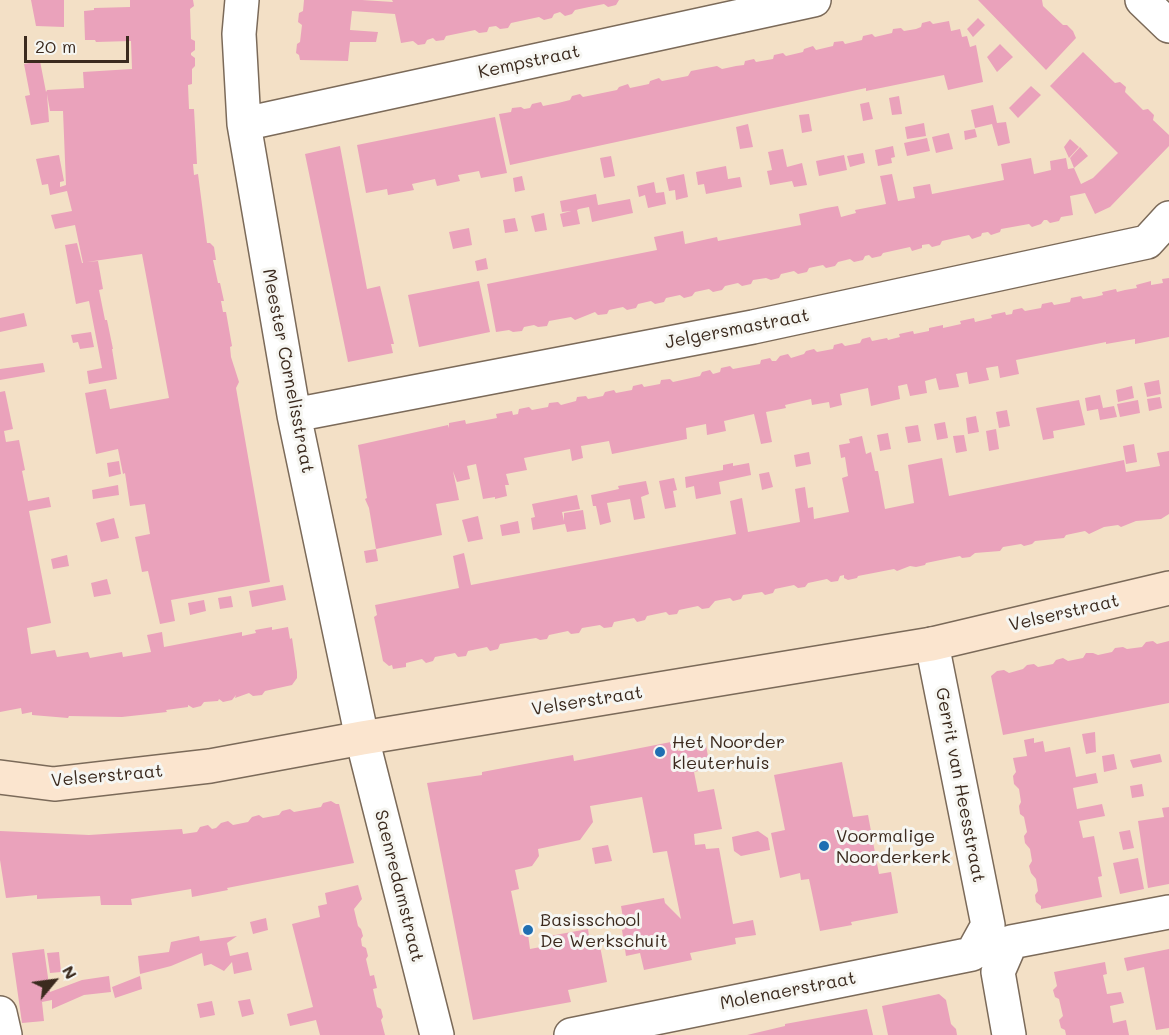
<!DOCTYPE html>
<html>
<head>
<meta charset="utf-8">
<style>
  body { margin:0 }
  #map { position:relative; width:1169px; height:1035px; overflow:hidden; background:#f3e0c6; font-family:Mali,sans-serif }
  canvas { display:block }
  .north { position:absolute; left:24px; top:951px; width:60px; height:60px; -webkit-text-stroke:4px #f6f6f2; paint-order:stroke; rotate:61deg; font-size:16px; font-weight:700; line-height:24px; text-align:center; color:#3b2a1e }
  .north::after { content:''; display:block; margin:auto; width:21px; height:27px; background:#3b2a1e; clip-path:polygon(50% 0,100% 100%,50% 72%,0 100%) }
  .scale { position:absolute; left:24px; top:36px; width:105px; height:27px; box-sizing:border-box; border:3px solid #3b2a1e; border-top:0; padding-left:8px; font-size:18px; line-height:21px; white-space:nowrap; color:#3b2a1e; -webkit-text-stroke:4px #f6f6f2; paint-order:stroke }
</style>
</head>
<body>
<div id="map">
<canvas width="1169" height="1035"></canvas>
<div class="north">N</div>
<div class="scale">20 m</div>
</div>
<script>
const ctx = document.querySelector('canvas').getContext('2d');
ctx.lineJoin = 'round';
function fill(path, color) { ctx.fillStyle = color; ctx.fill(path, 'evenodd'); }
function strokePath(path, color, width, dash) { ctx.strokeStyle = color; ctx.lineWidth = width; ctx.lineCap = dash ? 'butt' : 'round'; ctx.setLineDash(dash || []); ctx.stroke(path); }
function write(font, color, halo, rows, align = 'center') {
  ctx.font = font + ' Mali,sans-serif'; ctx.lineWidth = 6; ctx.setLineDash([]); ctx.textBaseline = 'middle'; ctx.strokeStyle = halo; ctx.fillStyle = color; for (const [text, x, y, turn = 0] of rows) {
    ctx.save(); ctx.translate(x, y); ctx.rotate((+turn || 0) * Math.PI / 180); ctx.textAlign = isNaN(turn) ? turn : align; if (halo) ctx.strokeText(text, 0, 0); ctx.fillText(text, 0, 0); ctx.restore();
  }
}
fill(new Path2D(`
  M31,0H64V27L36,26Z
  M130,0H193L194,6L190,9L191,39L195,41V50L191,53V55L195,58V66L192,69V84L188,85L189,109H194L197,164H193L194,175L198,174L207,243H210L214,247L216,260H213L218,283H220L224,301H221L223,312H226L232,346L230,347L231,357L239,382L236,388L270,582L171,600L175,621L160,624L148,571L142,572L135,537L150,534L145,504L130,506L125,473L123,474L118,449L96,454L85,393L106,389L110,409L169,398L142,254L87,262L98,261L103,289L99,290L105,320H107L113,349H112L117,379L89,384L87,371L102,368L89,301L76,304L65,245L77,243L82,263H83L75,225L55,229L51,215L72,211L67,191L50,195L48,184L42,185L36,159L59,155L64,181L60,182V187L66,185L63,111H50L47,94L49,122L31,125L25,96L30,95L24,64L40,61L46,92L47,90L84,88L83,72L132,69L131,41L96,42L95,40H85L84,11L94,10V8L130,7Z
  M304,0H362L393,2L392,0H619L616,5L608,7L604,4L589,7L575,10L572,14L565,16L560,12L554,14L552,18L544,20L539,17L511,23L508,28L500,29L496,26L489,27L487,32L479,33L475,30L446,36L444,40L436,41L433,38L427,40L425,44L418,45L413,41L401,43L395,14L352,11L350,30L378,32L376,42H350L348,61L300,60L299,55L296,53L297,44L300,42L302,25L298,22L299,13L303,11Z
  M978,0H1042L1043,6L1063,25H1067L1073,31L1076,38L1046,70Z
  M978,18L985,25L973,37L967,29Z
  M930,21L933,24L949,21L951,31L960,29L962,37L967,36L970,47L976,45L983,82L948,90L944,75L866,91V88L510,165L499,114L511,112L512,108L521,107L524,109L530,108L532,104L541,102L543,106L558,103L570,100L572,96L580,94L583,97L617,90L619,87L628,84L630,88L649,84L650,81L659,78L662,81L688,76L691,71L717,66L722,69L736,66L744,65L745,61L754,59L756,62L773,59L774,55L783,53L786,56L803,52L804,49L813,46L816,50L833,46L834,42L843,41L845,44L862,40L863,36L872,34L875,37L892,33L893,29L901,28L904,31L916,29L921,27L922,23Z
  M1000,44L1013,57L997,72L987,57Z
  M1083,52L1115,83L1120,82L1126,87L1125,92L1143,110L1148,109L1154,115L1153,120L1169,135V146L1110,207L1095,214L1085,193L1070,196L1073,215L1061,217L1059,221L1050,223L1047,220H1044L1041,224L1032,227L1029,224L1001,229L1000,232L991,235L988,232L982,233L981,236L972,239L969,235L942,241L940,245L932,247L929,244L922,245V248L912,251L910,247L883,253L881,256L872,258L869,255L865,256L863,260L854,262L850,259L838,262L835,266L826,268L823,265L809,268L807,272L798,274L794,271L781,274L779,278L771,280L766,278L753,280L751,284L742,286L738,283L725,286L722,290L713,292L709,289L695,292L692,296L684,298L680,295L666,298L664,302L655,304L651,301L638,304L636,308L627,310L623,307L609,310L607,314L598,315L595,312L575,320L571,317L549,321L547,326L538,327L534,325L524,327L522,331L513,332L509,330L496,332L487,284L657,250L654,237L683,231L685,244L717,237L718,241L801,225L799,214L826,208L838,206L841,217L856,213L855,210L886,204L880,176L892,174L898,201L915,198L913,187L930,184L932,194L1004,180L1001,164L1031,158L1034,174L1051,170L1050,161L1066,158L1068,169L1074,168L1081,184L1093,178L1118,153L1050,86Z
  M1031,86L1041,95L1018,118L1009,108Z
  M899,96L902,114L892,115L889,98Z
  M869,102L873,119L863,121L860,104Z
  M993,105L997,123L1006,122L1010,143L998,146L992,124L975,128L971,110Z
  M809,114L812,131L802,133L799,115Z
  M495,117L507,173L481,178L479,171L458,175L460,181L437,186L435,179L412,184L414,190L388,195L387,189L366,193L357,145Z
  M924,123L926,136L907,139L905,127Z
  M748,124L753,147L740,149L736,127Z
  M975,129L977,137L965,140L964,131Z
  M949,133L953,149L936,153L932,137Z
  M927,138L930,151L907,156L904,143Z
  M1070,139L1079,147L1069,158L1064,147Z
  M340,146L367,289L380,286L394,344H391L393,353L348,362L305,154Z
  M893,146L895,157L891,158L892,163L878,166L875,150Z
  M1080,147L1088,156L1074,168L1070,158Z
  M783,149L787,167L802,163L807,185L794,187L792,181L770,185L767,171L772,170L768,152Z
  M863,153L865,163L850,167L847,156Z
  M844,155L847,170L819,176L816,161Z
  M611,156L615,176L604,178L600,158Z
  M726,166L728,179L740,177L742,187L706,194L704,184L698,185L696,172Z
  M684,174L688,197L676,200L675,190L669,191L666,178Z
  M522,176L525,190L515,192L513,178Z
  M654,182L656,193L664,192L666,204L648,208L645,195L639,197L637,186Z
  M596,194L598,205L630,199L633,213L592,222L589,207L579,209L577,210L580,224L563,227L560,214L571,211L562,212L560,201Z
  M544,213L547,230L535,232L531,216Z
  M515,218L518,231L505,233L503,220Z
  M469,228L472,245L453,249L449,232Z
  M486,258L488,269L477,271L475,261Z
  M1169,278V337L1135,344V339L1106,344V342L1016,360L1019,374L1000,378L998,366L986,368L989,380L969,384L967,372L956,374L959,387L939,390L936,378L925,381L927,393L910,396L907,384L898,386L900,399L871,406L868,388L840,394L842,405L830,408L829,402L812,405L811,399L785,405L786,408L766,412L772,442L761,444L754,414L724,421L726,431L707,435L706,424L686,428L687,439L612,454L609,441L581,446L583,458L572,461L570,449L524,458L527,470L506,474L509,485H505L507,496L495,499V497L483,499L476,464L467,466L470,479L457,482L453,471L459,500L436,504L442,535L376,549L369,508L365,499L367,498L358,445L448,425L449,428V423L465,420L466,424L497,418L496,414L512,411L513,415L518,414L519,409L529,407L532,410L548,407L549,403L558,402L561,405L576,401L577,397L586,396L588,399L603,396L605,392L614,390L616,393L632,390L633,386L642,384L644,387L660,384L661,380L670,379L673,382L700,376L702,372L710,370L713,374L720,372L721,368L730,366L733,369L760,364L761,360L770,358L772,361H776L780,356L788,354L791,358L804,354L806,351L814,349L817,352L833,349L834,345L842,343L845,346L860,343L862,339L870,337L872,341L887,338L888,340L900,337L899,334L913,331L914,334L929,331V328L943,325V328L961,324L960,321L974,318L975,322L992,318L991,315L1005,312L1006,315L1012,314L1013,310L1022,308L1025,311L1041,308L1042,304L1052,302L1054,305L1065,303L1070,302L1071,298L1081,296L1083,299L1095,297L1103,295L1102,292L1116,289L1117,292L1125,290L1137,288L1136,285L1151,281V285L1163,283L1162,279Z
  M479,281L490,332L419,347L408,295Z
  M24,313L27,326L0,332V318Z
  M91,332L94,347L80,349L78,342L73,343L71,335Z
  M43,363L45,372L0,380V369Z
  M1159,380L1161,394L1147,397L1144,383Z
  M1132,386L1134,398L1118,402L1116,390Z
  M5,391L13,429L4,431L6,442L19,440L25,470L22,471L28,501L49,497L51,507L29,511L51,623L27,628L31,654L55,650L57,657L88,652L90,658L122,652L123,657L151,652L147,635L162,632L164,647L242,632V636L256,633L255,630L272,627V630L288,627L290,639L292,638L297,672V678L292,685L265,691L262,695L253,696L249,693L235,698L236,695L232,700L223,702L219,699L218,701L204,702L201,706L193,708L188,705V707L166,710L167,712L122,717L69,716L68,718L32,715V712L22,714L21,708L0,712V392Z
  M1100,395L1103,408L1114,406L1117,417L1100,420L1098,409L1087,411L1085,398Z
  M1160,397L1162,408L1149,411L1147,399Z
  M1079,400L1085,425L1053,431L1054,438L1043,440L1036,408Z
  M1138,400L1140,413L1120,417L1117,404Z
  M1007,410L1010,426L999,428L996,412Z
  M976,416L979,432L968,434L966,418Z
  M945,422L948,438L937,440L934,424Z
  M918,425L921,441L908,443L905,427Z
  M996,429L999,449L989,451L986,431Z
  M888,433L891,449L880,451L877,435Z
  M964,435L967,451L956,453L953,436Z
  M862,436L866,454L871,452L875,471H878L885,509L914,503L908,465L942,458L949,496L1124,460L1126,472L1160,466L1157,453L1169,451V514L1161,519L1136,521L1121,527L1118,525L1104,527L1089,534L1085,531L1066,535L1064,538L1035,541L1032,544L1024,546L1021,544L1003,547L1000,551L975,553L970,557L962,558L960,556L926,563L925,565L916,567L910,566L897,571L894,569L858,576L857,578L848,580L844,578V575L840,576L838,581L831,582L827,579L808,583L805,587L798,588L794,585L775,589L773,593L765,595L762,592L743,595L741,599L733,601L730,598L715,601L709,608L702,609L698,606L679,610L677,614L669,615L666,612L647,616L645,620L637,622L634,618L614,622L612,627L604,628L600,625L582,628L579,633L571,634L568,631L549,635L547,639L540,640L536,638L500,644L498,649L490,651L487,647L468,651L466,656L458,657L455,653L435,657L433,661L426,663L422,659L406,663V667L393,669L392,665L389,666L383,661L374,617L377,615L375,605L459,588L453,556L464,553L471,585L736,534L730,501L742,498L748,532L800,522L795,489L805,487L808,508L813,507L814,519L849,512L842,478L848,476L845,457L841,458L839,445L850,443L849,439Z
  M1134,444L1137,462L1126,464L1123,446Z
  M809,452L811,464L796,467L794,455Z
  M119,461L121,474L109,477L107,463Z
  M733,463V466L749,463L751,475L719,482L721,494L696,499L694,486L686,488L685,477L723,470V465Z
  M769,472L773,487L762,490L759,474Z
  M674,478L677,490L673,491L676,507L665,509L659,481Z
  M646,481L649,494L641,497L645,518L634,520L630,499L607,503L611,522L600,525L596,506H593L591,495L619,489L618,486Z
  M118,485L119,495L93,499L92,490Z
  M577,495L580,509L562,512L564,521V513L583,510L586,529L567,532L565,524L533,530L531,518L535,517L532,504Z
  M478,516L483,539L468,542L462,520Z
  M114,518L119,538L101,542L96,523Z
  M518,521L520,533L502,536L500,525Z
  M376,549L378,561L366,563L364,551Z
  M67,555L69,566L53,569L51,559Z
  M107,579L111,594L94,597L91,583Z
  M283,585L286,600L252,607L249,591Z
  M231,596L233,607L220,609L218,598Z
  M204,600L206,611L190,615L188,603Z
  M1153,641L1157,644L1169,641V703L1003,735L991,676L997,671L1004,670L1009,673L1023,669L1027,665L1034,664L1038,667L1053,664L1056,660L1063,658L1068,661L1083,658L1086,653H1093L1098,655L1112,652L1115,648L1123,647L1127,649L1142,647L1146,642Z
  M1095,732L1096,752L1086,754L1082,734Z
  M1034,738V743L1043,741L1045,752L1070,747L1076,777L1096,773L1098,783L1073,788L1077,809L1102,804L1105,816L1079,821L1083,838L1094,836L1102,876L1098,877L1102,897L1041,909V906L1036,902L1035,895L1038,891L1036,879L1031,873L1029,866L1032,861L1030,849L1025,843L1024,836L1027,832L1024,817L1020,814L1019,806L1021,802L1019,789L1014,784L1013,776L1016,772L1013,758L1027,756L1024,740Z
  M676,741L678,751L706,745L710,768L694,772L698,792L714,789L722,829L694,834L695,845L705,844L706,849L719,848L733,924L753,920L756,935L735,938L736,944L690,953L692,960L644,970L640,953L626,956L622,930L625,929L621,906L664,898L665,903L681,919L667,851L653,853L642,797L590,806L593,822L580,840L538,849L539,856L532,866L515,870L519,889L511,891L520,935L528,934L530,949L546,946L544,937L588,929L590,943L599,941L607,982L568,990L571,1002L473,1020L427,783L482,775V772L573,755L574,761Z
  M1114,754L1117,769L1104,772L1102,756Z
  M1160,754L1162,762L1133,768L1130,760Z
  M842,762L853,817L868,815L879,874L891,872L898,913L851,922L852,925L820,931L809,879L801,880L800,873L780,878L771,833L785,830L774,775Z
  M1142,784L1144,796L1132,798L1130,786Z
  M331,801L336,804H339L354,863L227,888L228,890L192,897L191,889L131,899L132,905H101L100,896L37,899V895L6,898L0,860V831L89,835L182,829L183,834L197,832L200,827L208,825L212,829L216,828L221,823L228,821L233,825L248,822L252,817L259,815L263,818L279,815L282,811L290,809L294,812L321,807L323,803Z
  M1169,807V884L1148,888L1138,821L1164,817L1162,808Z
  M1130,830L1134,848L1123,850L1119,832Z
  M758,831L768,838L770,850L741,856L734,851L732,837Z
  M608,845L612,861L595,864L592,848Z
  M1138,858L1144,889L1120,894L1113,863Z
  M358,885L362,899L354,909L358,926L361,929L363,936L361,939L362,946L366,948L368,956L366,959L370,976L374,975L377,988L373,989L377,1007L381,1009L383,1017L381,1020L385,1035H320L316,1020L290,1026L287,1014L313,1007L292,924L320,917L318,906L327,904L325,893Z
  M266,918L268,930L253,934L250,922Z
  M199,936L200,941L237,936L227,943L230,956L248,952L252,970L234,974L232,962L224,971L211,964L204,966L202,953L171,966L140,974L138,956L169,952L171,942Z
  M44,949L50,992L82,980L109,976L111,992L84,995L52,1009V1000L42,1002L44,1021L22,1023L12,953Z
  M1169,949V1028L1156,1030L1144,967L1127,971L1124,958Z
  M59,952L61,972L50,973L47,953Z
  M1105,962L1107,974L1103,975L1107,994L1121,992L1124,1003L1110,1006L1113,1023L1126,1020L1129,1035H1066L1065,1030L1061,1028L1059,1020L1063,1016L1059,999L1055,997L1053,990L1057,986L1054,972Z
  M140,976L142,989L115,998L112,987Z
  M939,994L946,1000L951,1024L956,1029L957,1035H888L882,1006Z
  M250,999L254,1014L242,1017L238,1001Z
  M212,1001L215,1015L200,1018L197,1004Z
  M867,1009L873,1035H747L785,1026V1024Z`), '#eaa2bb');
const street = new Path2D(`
  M242,0L239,34L244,124L294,415L362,738L437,1035
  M1142,0L1169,26
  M244,124L814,0
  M294,415L753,327L1147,242L1169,218
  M932,644L988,925
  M998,972L1011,942L1169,912
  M998,972L1009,1035
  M0,1013L5,1035
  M571,1035L972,954L988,925`);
const secondary = new Path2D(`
  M0,777L54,784L210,766L362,738L932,644L1169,588`);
strokePath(street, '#7b6a59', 36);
strokePath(secondary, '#7b6a59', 36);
strokePath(street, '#fff', 33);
strokePath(secondary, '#fbe5cf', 33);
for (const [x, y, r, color] of [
  [660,752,6,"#1f6fb2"],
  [824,846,6,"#1f6fb2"],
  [528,930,6,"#1f6fb2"]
]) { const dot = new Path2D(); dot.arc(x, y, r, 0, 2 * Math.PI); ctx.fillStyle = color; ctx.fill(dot); strokePath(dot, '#f6f6f2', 2); }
write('18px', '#3b2a1e', '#f6f6f2', [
  ["Kempstraat",529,62,-12],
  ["Jelgersmastraat",737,329,-11],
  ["Meester Cornelisstraat",288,371,79],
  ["Velserstraat",1064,613,-13],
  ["Velserstraat",587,701,-9],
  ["Velserstraat",107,776,-5],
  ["Gerrit van Heesstraat",960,785,79],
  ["Saenredamstraat",399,886,76],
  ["Molenaerstraat",788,991,-11]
]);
write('18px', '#3b2a1e', '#f6f6f2', [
  ["Het Noorder",672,742],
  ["kleuterhuis",672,763],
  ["Voormalige",836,836],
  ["Noorderkerk",836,857],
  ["Basisschool",540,920],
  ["De Werkschuit",540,941]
], 'left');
</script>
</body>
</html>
